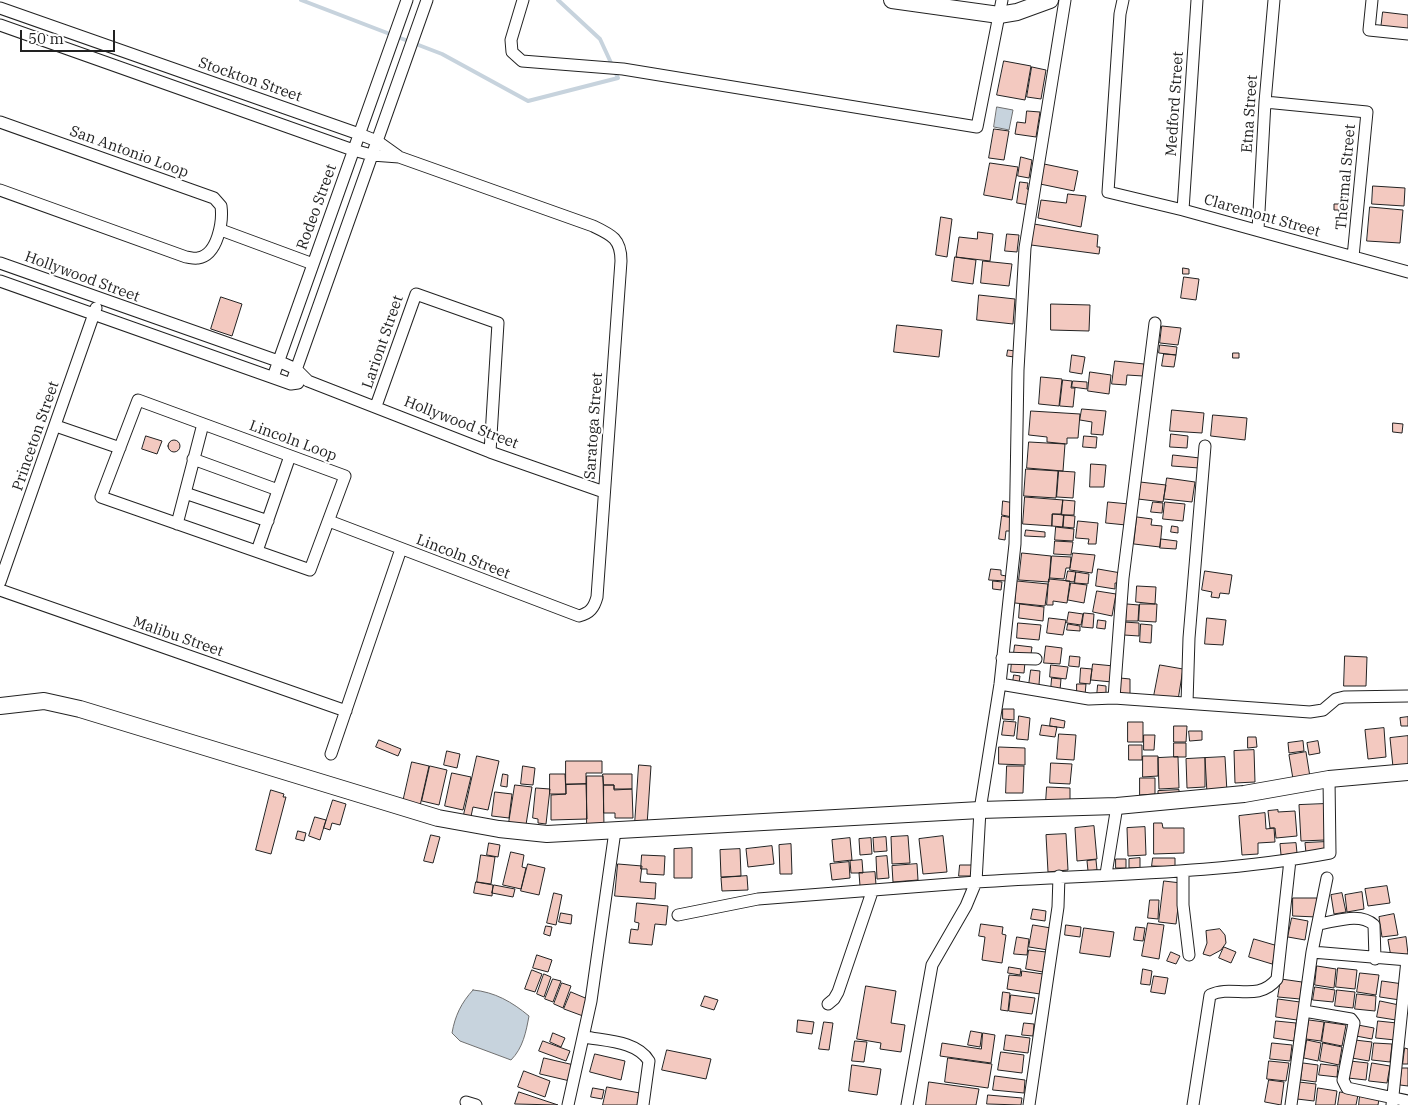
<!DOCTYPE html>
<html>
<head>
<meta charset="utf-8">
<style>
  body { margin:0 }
  #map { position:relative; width:1408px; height:1105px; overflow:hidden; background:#fff; font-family:"IBM Plex Serif",serif }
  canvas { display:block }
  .scale { position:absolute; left:20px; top:30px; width:95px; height:22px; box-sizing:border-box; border:2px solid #222; border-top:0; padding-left:6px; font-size:15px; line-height:18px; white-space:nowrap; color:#222; -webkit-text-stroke:4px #fff; paint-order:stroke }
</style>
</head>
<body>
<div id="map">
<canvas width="1408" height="1105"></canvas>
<div class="scale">50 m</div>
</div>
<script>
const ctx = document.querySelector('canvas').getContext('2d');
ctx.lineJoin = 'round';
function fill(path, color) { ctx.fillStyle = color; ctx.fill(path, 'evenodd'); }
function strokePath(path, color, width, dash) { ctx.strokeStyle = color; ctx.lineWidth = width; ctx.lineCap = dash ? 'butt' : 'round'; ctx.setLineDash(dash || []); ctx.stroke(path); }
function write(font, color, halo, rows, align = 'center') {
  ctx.font = font + ' "IBM Plex Serif",serif'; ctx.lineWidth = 4; ctx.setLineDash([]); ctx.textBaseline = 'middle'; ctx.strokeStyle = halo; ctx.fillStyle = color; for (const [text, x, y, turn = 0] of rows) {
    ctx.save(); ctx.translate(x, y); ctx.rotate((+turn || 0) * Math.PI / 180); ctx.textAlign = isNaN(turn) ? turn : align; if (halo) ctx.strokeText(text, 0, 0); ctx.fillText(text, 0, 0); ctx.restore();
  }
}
const water = new Path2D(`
  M997,107L1013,110L1009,130L994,127Z
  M473,990C495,992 512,1002 529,1016C526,1032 523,1048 511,1060L460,1041L452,1033C455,1016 461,1003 473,990Z`);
fill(water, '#c7d3dd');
strokePath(water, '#6f6f6f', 1);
strokePath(new Path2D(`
  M301,0L442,54L528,101L618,78L600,39L558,0`), '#c7d3dd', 4);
const building = new Path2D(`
  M1383,12L1408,15V32L1381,29Z
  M1004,61L1031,66L1025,100L997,95Z
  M1032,67L1046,70L1041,99L1027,97Z
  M1027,111L1040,112L1036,137L1015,134L1017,122L1025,123Z
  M994,129L1009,131L1004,160L989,158Z
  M1021,157L1032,160L1029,178L1018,176Z
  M990,163L1018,167L1012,200L984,195Z
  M1044,164L1078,171L1074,191L1040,184Z
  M1020,182L1028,183L1027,189L1032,190L1029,205L1017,203Z
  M1373,186L1405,188L1404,206L1372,204Z
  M1068,194L1086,196L1081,227L1038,218L1041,200L1066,203Z
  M1340,198H1349L1348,214L1339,213V210H1334V204H1339Z
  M1370,207L1403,210L1400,243L1367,241Z
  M941,217L952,219L947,257L936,255Z
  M1034,224L1098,235L1097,247H1100L1099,254L1031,245Z
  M978,232L993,234L990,261L956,257L959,237L977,239Z
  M1007,234L1019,235L1017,252L1005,251Z
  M955,257L976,260L973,284L952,281Z
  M983,261L1012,264L1009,286L981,283Z
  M1183,268L1189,269V274H1183Z
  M1184,277L1199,279L1196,300L1181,298Z
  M979,295L1015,299L1013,324L977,320Z
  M221,297L242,304L232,336L211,329Z
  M1051,304L1090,305L1089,331L1051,330Z
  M897,325L942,330L939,357L894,352Z
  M1162,326L1181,328L1178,345L1160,343Z
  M1160,345L1177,347L1176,355L1159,353Z
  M1008,350L1015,351L1014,357L1007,356Z
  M1233,353H1239V358H1233Z
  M1164,354L1176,355L1174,367L1162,366Z
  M1072,355L1085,357L1082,374L1070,372Z
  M1115,361L1144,364L1143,376L1127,375L1126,385L1112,384Z
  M1090,372L1111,375L1109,394L1088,391Z
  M1041,377L1062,379L1059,406L1039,404Z
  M1063,380L1072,381L1071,388H1075L1073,407L1060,406Z
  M1073,381L1087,382V389L1072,387Z
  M1082,409L1106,411L1103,435L1091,434L1092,422L1080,420Z
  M1172,410L1204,413L1202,433L1170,431Z
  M1031,411L1080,414L1078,438H1067V444L1047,442V437L1029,435Z
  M1213,415L1247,418L1245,440L1211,436Z
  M1393,423L1403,424L1402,433L1393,432Z
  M1171,434L1188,436L1187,448L1170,447Z
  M146,436L162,441L157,454L142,449Z
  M1084,436L1097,437L1096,448L1083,447Z
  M168 446a6 6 0 1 1 12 0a6 6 0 1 1-12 0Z
  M1029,442L1065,444L1063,471L1027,468Z
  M1173,455L1200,458L1199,468L1172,466Z
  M1091,464L1106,465L1104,487H1090Z
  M1026,469L1058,471L1056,498L1024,496Z
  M1059,471L1075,472L1073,498L1057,497Z
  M1167,478L1195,482L1192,502L1164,499Z
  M1140,482L1166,485L1163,502L1138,499Z
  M1025,497L1063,500L1061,514H1052V526L1023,524Z
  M1063,500L1075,501L1074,515H1062Z
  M1003,501L1014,503L1012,517L1002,515Z
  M1108,502L1129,504L1126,525L1106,523Z
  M1153,502L1163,503L1162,513L1151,512Z
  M1165,502L1185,504L1183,521L1163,519Z
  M1053,514L1064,515L1063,527L1052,526Z
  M1064,515L1075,516L1074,528L1063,527Z
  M1002,516L1013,518L1011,531H1006L1005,540L999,539Z
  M1137,517L1152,519L1151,525L1162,526L1160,547L1134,544Z
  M1078,521L1098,523L1096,544H1088L1089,539L1076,538Z
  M1172,526L1178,527V533L1171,532Z
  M1056,527L1074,529L1073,541L1055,540Z
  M1026,530L1045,532V537L1025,536Z
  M1161,539L1177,541L1176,549L1160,548Z
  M1055,541L1073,542L1071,555L1054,554Z
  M1022,553L1051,556L1049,582L1019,580Z
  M1073,553L1095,555L1092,573L1070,570Z
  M1052,556L1071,557L1070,568H1066L1064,579L1050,578Z
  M991,569L1001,570V575L1006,576V581L989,580Z
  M1098,569L1121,573L1119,583H1115V589L1096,586Z
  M1068,571L1076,572L1074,582L1066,581Z
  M1205,571L1232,575L1229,594L1220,593L1219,598L1211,597L1212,592L1202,590Z
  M1076,572L1089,574L1088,584L1075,583Z
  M1049,579L1070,581L1067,603L1053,601V605H1047Z
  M993,581L1002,582L1001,590L993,589Z
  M1017,581L1048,584L1045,606L1015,603Z
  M1071,583L1087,585L1084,603L1068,600Z
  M1137,586L1156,587L1155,604L1136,602Z
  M1097,591L1116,594L1112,616L1093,612Z
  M1020,604L1044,607L1043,621L1019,618Z
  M1127,604L1139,605L1138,621H1126Z
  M1140,604H1157L1156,622L1139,621Z
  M1069,612L1083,614L1081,625L1067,623Z
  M1084,613L1094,614L1093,628L1082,627Z
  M1049,618L1066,620L1063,635L1047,633Z
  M1207,618L1226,620L1223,645L1205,644Z
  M1098,620L1106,621L1105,629L1097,628Z
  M1124,622L1139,623V636L1124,635Z
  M1018,623L1041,625L1039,640L1017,638Z
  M1068,624L1080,626V631L1067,630Z
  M1141,624L1152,625L1151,643L1140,642Z
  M1015,645L1032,647L1031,654L1014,653Z
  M1046,646L1062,648L1060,664L1044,663Z
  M1070,656L1080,657L1079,667L1069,666Z
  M1345,656L1367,657L1366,686H1344Z
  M1012,660L1025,662L1024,673L1011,672Z
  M1093,664L1114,666L1112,682L1091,680Z
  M1051,665L1068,667L1066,679L1050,677Z
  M1160,665L1183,669L1178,700L1154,696Z
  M1081,668L1092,669L1090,684L1080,683Z
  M1031,670L1040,671L1039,685H1029Z
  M1014,675L1020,676L1019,683L1013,682Z
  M1052,678L1061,679L1060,690H1051Z
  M1120,678L1130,679V696L1119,695Z
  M1077,684H1086L1085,695L1077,694Z
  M1098,685L1106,686V696H1097Z
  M1003,709H1014V720L1003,719Z
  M1019,716L1030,718L1028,740L1017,739Z
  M1408,717V726H1401L1400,718Z
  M1051,718L1065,721L1064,728L1050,726Z
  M1004,721L1016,722L1014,736L1002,735Z
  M1128,722H1143V742H1128Z
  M1042,725L1057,727L1055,737L1040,735Z
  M1174,726H1187L1186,742H1174Z
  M1384,728L1386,757L1368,759L1365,730Z
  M1189,731H1202V740L1190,741Z
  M1059,734L1076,735L1074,760L1057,759Z
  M1144,735H1155L1154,750H1144Z
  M1408,736V765L1393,767L1390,738Z
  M1248,737H1256L1257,747L1248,748Z
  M379,740L401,749L398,756L376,747Z
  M1303,741L1304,751L1289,753L1288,743Z
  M1318,741L1320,753L1309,755L1307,743Z
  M1174,743H1186V757H1174Z
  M1129,745H1142V760H1129Z
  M999,747L1025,748V765L999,764Z
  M1254,750L1255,782L1235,783L1234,751Z
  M447,751L460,754L457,768L444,765Z
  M1306,752L1310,777L1293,779L1289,755Z
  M477,756L499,761L488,810L473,807L470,821L463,819Z
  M1143,756H1158V776L1143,777Z
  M1178,757L1179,788L1159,789L1158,758Z
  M1225,757L1227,792L1207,793L1205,758Z
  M1205,758V787L1187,788L1186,759Z
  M566,761H602V773H586V784H566Z
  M412,762L429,766L420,806L403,802Z
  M1051,763L1072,764L1070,784L1050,783Z
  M639,765L651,766L647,825L635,824Z
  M430,766L447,770L439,805L422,801Z
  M523,766L535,768L533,785L521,784Z
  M1007,766H1024L1023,793H1006Z
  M452,773L471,777L463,810L445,806Z
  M503,774L508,775L507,787L501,786Z
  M550,774H565L566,794H550Z
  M603,774H632V789H614V785H604Z
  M587,776H603L604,827L587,828Z
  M1140,778H1155V794L1140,795Z
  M586,784L587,819L551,820V795L566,794V785Z
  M515,785L532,787L525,831L508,829Z
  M604,785H614V790L632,789L633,818H615V813H604Z
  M1047,787L1070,788V802H1046Z
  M536,788L550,789L546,824L538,823V819L533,818Z
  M271,790L284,794L283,797H286L271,854L256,850Z
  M1179,790V798L1158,799V791Z
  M495,792L512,794L509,818L492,816Z
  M333,800L346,804L340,825L332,823L330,830L324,828Z
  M1324,804L1325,840L1301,841L1299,805Z
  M1278,810V812L1295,811L1297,836L1276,838L1275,828H1270L1268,811Z
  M1265,813L1266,829L1274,828L1275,842L1258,843V854L1242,855L1239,816Z
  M315,817L326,820L320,840L309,836Z
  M1154,823H1162L1163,828H1184V853L1154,854Z
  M1094,826L1097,859L1077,861L1075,828Z
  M1145,827L1146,855L1128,856L1127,828Z
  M298,831L306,833L304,841L296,839Z
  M1066,834L1068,870L1048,872L1046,835Z
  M431,835L440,837L433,863L424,861Z
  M908,836L910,863L892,864L891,837Z
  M943,836L947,872L923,874L919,839Z
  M886,837L887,851L874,852L873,838Z
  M850,838L852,860L834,862L832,840Z
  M871,838L872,854L860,855L859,839Z
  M1325,842V851L1306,853L1305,843Z
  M489,843L500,845L498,857L487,855Z
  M1296,843L1297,853L1281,855L1280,844Z
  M791,844L792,874H780L779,845Z
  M772,846L774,864L748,867L746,849Z
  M692,848V878H674V849Z
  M740,849L741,876L721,877L720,850Z
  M511,852L524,855L522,867L526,868L521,889L503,885Z
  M481,855L495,857L491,884L477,882Z
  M642,855L665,856L664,875L647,874V869H641Z
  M887,856L889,878L877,879L876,857Z
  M1140,858V868H1129V859Z
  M1153,858H1175V867L1152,866Z
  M1116,859H1126V868H1116Z
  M862,860L863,873H851L850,861Z
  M1096,860L1097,870L1088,871L1087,861Z
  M849,862L850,878L832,880L830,864Z
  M528,864L545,868L539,895L521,891Z
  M618,864L642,866L640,882L656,883L655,899L615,896Z
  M917,864L918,880L893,882L892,866Z
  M960,865H972V876H959Z
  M875,872L876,885L860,886L859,873Z
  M747,876L748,890L722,891L721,878Z
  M1164,881L1181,883L1176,924L1159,922Z
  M476,882L493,885L492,896L474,893Z
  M494,885L515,889L513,897L492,893Z
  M1387,886L1390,903L1368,906L1365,889Z
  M1362,892L1364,909L1347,912L1345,895Z
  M554,893L562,895L556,925L547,923Z
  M1342,893L1346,912L1334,914L1331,895Z
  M1293,898H1317V917L1293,916Z
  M1150,900H1159L1158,919L1148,918Z
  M637,903L668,906L666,925L655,924L652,945L629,943L631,929L638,930L639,923L635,922Z
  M1033,909L1046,911L1045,921L1031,919Z
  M561,913L572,915L571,924L559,922Z
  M1394,914L1398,935L1382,937L1379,917Z
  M1292,918L1308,921L1305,940L1288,937Z
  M1148,923L1164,925L1159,959L1142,956Z
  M981,924L1003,927L1002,934L1006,935L1002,963L982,960L985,937L979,936Z
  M1033,925L1051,928L1048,950L1029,947Z
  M1066,925L1081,927L1080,937L1065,935Z
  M546,926L552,927L550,936L544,934Z
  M1136,927L1145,928L1143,941L1134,940Z
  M1084,928L1114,932L1110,957L1080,953Z
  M1220,929L1225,935L1226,943L1221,950L1210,956L1203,954L1207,943L1206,931Z
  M1017,937L1029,939L1027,955L1014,954Z
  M1406,937L1408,954L1391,957L1388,940Z
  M1254,939L1278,946L1272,964L1249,957Z
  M1224,947L1236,952L1231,963L1219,958Z
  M1029,950L1046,952L1043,972L1026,969Z
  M1171,952L1180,956L1176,964L1167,961Z
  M537,955L552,960L548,972L533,968Z
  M1317,966L1336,969L1334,988L1315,985Z
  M1009,967L1021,969L1020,975L1008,973Z
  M1338,968L1357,970L1355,989L1336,987Z
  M1143,969L1152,971L1150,985L1141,984Z
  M532,970L542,974L535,992L525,989Z
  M1022,971L1043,974L1040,994L1007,989L1009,975L1021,976Z
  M1360,973L1379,975L1376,995L1357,992Z
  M544,974L551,977L544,997L537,994Z
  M1154,976L1168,978L1165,994L1151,992Z
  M553,979L561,981L553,1002L545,999Z
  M1281,979L1302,982L1300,999L1278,997Z
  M1382,981L1403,984L1400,1000L1380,997Z
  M562,983L571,986L563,1008L554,1004Z
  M866,986L896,991L891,1023L905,1025L901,1052L880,1049L881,1043L857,1039Z
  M1315,987L1335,990L1333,1002L1313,1000Z
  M1337,990L1355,992L1353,1008L1335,1006Z
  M571,992L590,1000L583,1016L564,1009Z
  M1003,992L1010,993L1008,1011L1001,1010Z
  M1357,994L1376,996L1375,1011L1355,1009Z
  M1011,995L1035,998L1032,1014L1009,1011Z
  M705,996L718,1000L714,1010L701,1006Z
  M1278,999L1300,1002L1297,1020L1276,1017Z
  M1380,1001L1399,1005L1396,1020L1377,1017Z
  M798,1020L814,1022L812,1034L797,1032Z
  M1309,1020L1324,1022L1321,1041L1306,1039Z
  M1276,1021L1296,1023L1294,1041L1274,1038Z
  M1378,1021L1397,1023L1395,1040L1376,1038Z
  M824,1022L833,1023L829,1050L819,1049Z
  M1325,1022L1346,1025L1342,1046L1322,1042Z
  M1024,1023L1034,1024L1033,1036L1022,1035Z
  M1358,1025L1374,1028L1372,1039L1356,1036Z
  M971,1031L982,1033L980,1047L968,1045Z
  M553,1033L565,1038L561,1047L550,1042Z
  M983,1033L995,1035L991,1063L940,1056L942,1043L981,1049Z
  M1006,1035L1030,1038L1028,1053L1004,1050Z
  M1307,1040L1321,1043L1318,1061L1304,1058Z
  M1355,1040L1372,1042L1369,1061L1352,1058Z
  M543,1041L570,1051L566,1061L539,1051Z
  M855,1041L867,1042L864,1062L852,1061Z
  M1272,1043L1292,1045L1290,1061L1270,1059Z
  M1323,1043L1342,1047L1339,1065L1320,1061Z
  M1374,1043L1392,1044L1390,1062L1372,1060Z
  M1405,1048L1408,1049V1064H1403Z
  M667,1050L711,1059L706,1079L662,1070Z
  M1001,1052L1024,1055L1022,1073L998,1070Z
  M595,1054L625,1061L621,1080L590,1072Z
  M544,1058L574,1065L570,1081L540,1074Z
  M948,1058L992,1064L988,1088L945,1082Z
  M1269,1061L1289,1063L1286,1081L1267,1079Z
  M1350,1061L1368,1063L1366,1080L1348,1078Z
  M1303,1063L1318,1065L1316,1082L1301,1080Z
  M1372,1063L1390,1066L1387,1083L1369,1081Z
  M1321,1064L1338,1066L1337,1077L1319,1075Z
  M852,1065L881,1069L877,1095L849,1091Z
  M1402,1068H1408V1086L1400,1085Z
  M524,1071L550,1081L545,1097L518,1087Z
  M995,1076L1025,1080L1024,1093L993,1090Z
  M1269,1080L1284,1082L1281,1105L1265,1102Z
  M929,1082L979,1089L976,1105H926Z
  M1299,1082L1316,1084L1314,1101L1297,1099Z
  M607,1087L640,1093L638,1105H603Z
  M593,1088L604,1090L602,1099L591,1097Z
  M1318,1088L1337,1091L1335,1105H1316Z
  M519,1092L558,1105L515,1104Z
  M1340,1092L1358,1095L1356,1105H1338Z
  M988,1095L1022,1098L1021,1105L987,1104Z
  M1360,1096L1379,1099L1378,1105H1359Z`);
fill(building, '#f3c9c0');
strokePath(building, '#222', 1);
const street = new Path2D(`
  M523,0L511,40L512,52L522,61L623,69L977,127L1002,0
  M1065,0L1025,248L1018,370L1015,544L1000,684L980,810L976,882C1094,874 1214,875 1330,853L1329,779
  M1123,0L1120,14L1108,192L1183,210L1408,272
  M1372,0L1369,30L1408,34
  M0,8L359,134L377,141L398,156
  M0,25L353,150L372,155L399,157L593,226C612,235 621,239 621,261L597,597C594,608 590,613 579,616L329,521
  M1265,102L1367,112L1353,257
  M0,122L214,198L221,206C223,221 218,255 198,258C194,259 189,257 186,257L0,190
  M1183,210L1197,0
  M221,230L313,264
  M1258,230L1265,102L1274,0
  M0,263L278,361L296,369L308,381L490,452L604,492
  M0,281L291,384L298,383
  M273,377L407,0
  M291,384L427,0
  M138,400L345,476L310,570L101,497Z
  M376,406L416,294L498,323L490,452
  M56,426L120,448
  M193,459L278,490
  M185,493L268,521
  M177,524L203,424
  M257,551L290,456
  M0,582L96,308
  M0,590L346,711
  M1002,658L1036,659
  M1000,684L1089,699L1114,698L1310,712L1323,710L1336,699L1344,697L1408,696
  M1114,698L1123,578L1155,323
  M1187,703L1189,638L1205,446
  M331,754L401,549
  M1183,871V905L1189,955
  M1106,874L1117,806
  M678,915L758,899L976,882L966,906L932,965L907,1105
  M1319,924C1337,921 1360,912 1374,925L1375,959
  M1312,952L1408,960
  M828,1004L834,999L838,992L872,892
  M1304,1011L1351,1019L1354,1023L1343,1080L1347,1088L1408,1101
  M585,1037C606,1041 637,1041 649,1061L643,1105
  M466,1102L476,1105
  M568,1105L591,1001L615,831
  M1029,1105L1058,907L1059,876
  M1193,1105L1210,995C1233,984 1257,1003 1277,979L1290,860
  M1291,1105L1312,952L1327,878
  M1392,1105L1407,960`);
const secondary = new Path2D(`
  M892,0L999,15L1017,12L1050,0
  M0,706L44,701L80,709L438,818L499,829L547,834L980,810L1117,806L1244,794L1329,779L1408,772`);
strokePath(street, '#222', 13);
strokePath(secondary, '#222', 18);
strokePath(street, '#fff', 11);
strokePath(secondary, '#fff', 16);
write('15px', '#222', '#fff', [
  ["Stockton Street",250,80,19],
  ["Medford Street",1175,104,-86],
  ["Etna Street",1250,114,-86],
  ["San Antonio Loop",129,152,20],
  ["Thermal Street",1346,177,-85],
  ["Rodeo Street",317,207,-70],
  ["Claremont Street",1262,216,16],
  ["Hollywood Street",82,277,20],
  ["Lariont Street",383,342,-71],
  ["Hollywood Street",461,423,21],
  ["Saratoga Street",594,426,-86],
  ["Princeton Street",36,436,-71],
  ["Lincoln Loop",293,441,20],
  ["Lincoln Street",463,557,21],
  ["Malibu Street",178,637,19]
]);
</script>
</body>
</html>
